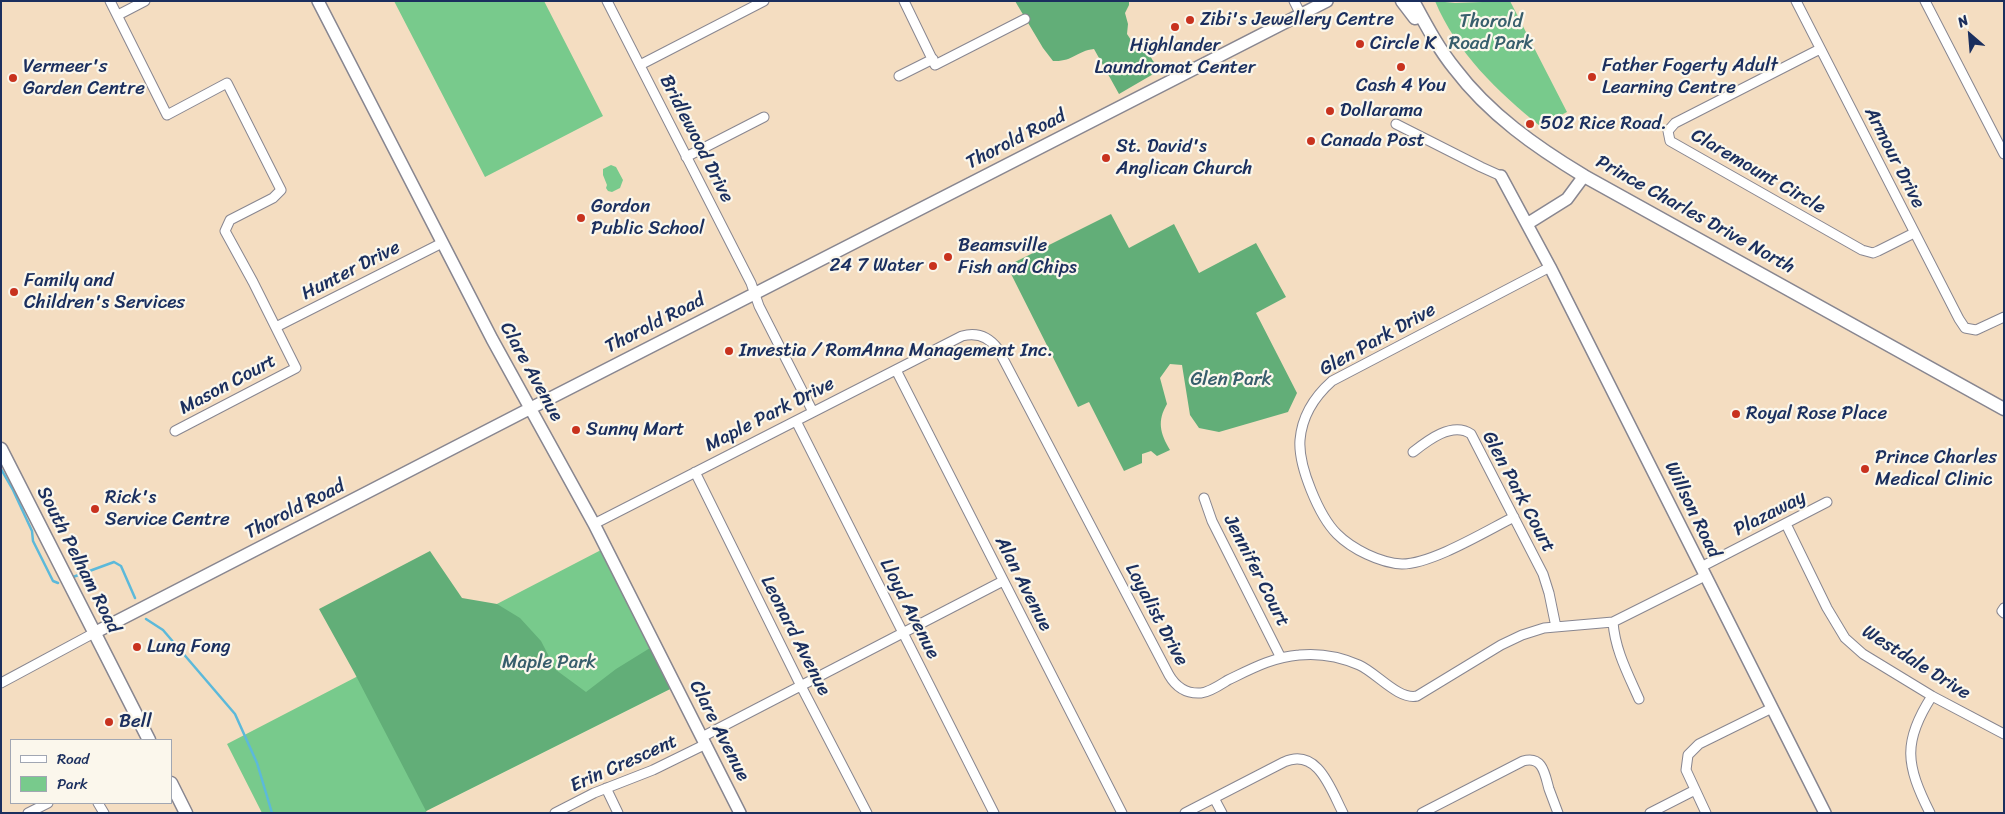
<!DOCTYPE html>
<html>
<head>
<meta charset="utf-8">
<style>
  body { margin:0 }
  #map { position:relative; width:2005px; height:814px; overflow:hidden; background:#f4ddc1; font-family:Sriracha,sans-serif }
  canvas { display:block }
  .frame { position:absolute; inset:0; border:2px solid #1b2f5e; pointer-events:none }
  .legend { position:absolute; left:10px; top:739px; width:162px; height:65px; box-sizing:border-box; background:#fbf7ec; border:1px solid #a1a7b3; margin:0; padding:6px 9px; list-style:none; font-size:15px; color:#1b2f5e }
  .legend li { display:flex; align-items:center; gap:10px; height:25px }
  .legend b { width:25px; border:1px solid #a1a7b3 }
  .north { position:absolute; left:1945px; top:10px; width:50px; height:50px; -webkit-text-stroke:4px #fbf7ec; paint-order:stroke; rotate:333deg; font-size:14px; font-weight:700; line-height:20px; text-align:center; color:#1b2f5e }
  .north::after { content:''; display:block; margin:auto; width:18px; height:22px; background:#1b2f5e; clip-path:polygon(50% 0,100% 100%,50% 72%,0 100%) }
</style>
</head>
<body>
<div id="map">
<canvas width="2005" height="814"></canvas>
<div class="frame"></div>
<ul class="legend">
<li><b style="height:6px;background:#fff"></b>Road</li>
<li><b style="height:14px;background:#78ca8c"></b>Park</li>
</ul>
<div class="north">N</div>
</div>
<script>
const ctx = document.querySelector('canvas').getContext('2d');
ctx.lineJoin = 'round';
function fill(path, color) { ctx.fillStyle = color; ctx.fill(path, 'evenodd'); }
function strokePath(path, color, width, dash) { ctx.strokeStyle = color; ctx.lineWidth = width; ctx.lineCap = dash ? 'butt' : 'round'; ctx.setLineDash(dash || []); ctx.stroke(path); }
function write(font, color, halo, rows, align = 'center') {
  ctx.font = font + ' Sriracha,sans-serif'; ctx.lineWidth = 4.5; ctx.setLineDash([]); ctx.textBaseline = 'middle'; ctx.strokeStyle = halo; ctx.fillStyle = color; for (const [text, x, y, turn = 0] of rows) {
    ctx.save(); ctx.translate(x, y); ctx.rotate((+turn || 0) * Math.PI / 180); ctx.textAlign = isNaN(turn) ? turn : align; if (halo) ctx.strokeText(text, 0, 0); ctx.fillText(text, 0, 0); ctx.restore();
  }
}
fill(new Path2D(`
  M394,1H544L603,116L485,177Z
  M1435,1L1455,3L1510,1L1567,112L1540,126C1498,92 1456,52 1435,1Z
  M611,165L616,167L623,180L620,188L612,192L608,191L606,188L607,185L603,175V169Z
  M601,550L670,689L426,811L427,813H262L227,744Z`), '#78ca8c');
fill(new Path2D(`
  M1015,1H1129V5L1125,13L1128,24L1127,34L1131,40L1146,48L1153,61L1162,69L1119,94L1094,49C1076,51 1073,62 1053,61L1043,48Z
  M1111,214L1129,248L1174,224L1199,273L1256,243L1286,297L1256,313L1297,393L1288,412L1219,432L1199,428L1190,415L1182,365L1170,364L1160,378L1167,404C1157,421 1160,433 1170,450L1157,456L1151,451L1142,454V463L1124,471L1089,402L1078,407L1007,266Z
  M430,551L462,598L497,604L520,618L541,641L556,670L586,692L616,669L650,648L670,689L426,811L354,672L319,609Z`), '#62ae78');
strokePath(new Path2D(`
  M1,469L13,490L32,531L33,541L53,581L58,583
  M73,577L114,562L121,566L135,598
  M146,619L163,630L235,714L257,763L272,813`), '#5cb9da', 2.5);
const minor = new Path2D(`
  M110,1L167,115L227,83L281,190L273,198L230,220L225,231L253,282L296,368L175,431
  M607,1L751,283L759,306L813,412
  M904,1L935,65L1025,19
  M1294,1L1301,15
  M1796,1L1959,319L1965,328L1976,330L2004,317
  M1925,1L2004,154
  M118,15L145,1
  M1820,49L1675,123L1668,131L1670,141L1862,250L1873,253L1878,251L1914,233
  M640,65L764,1
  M899,76L933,59
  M1396,124L1481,167L1501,176
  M686,157L764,117
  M276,327L442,243
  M896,370L1122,813
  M796,421L994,813
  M1413,452C1427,441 1452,421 1471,434L1543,574L1549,593L1556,627
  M695,472L801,686L867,813
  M1204,498L1212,521L1281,658
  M1514,517C1486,531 1432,564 1402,564C1380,563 1352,549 1337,534C1319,516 1298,466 1300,440C1302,416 1314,397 1332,381L1550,267
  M594,524L962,336C977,332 989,337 998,349L1169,675C1176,687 1187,694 1201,693C1210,692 1220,685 1228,680C1251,669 1273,657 1299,655C1319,653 1341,657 1359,665C1377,673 1398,700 1417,696L1501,645L1522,635L1544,628L1613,622L1705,576
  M1786,524L1827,608L1845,638L1863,654L1932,696L2004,734
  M1701,567L1827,502
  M2004,608L2002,611L2004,613
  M1613,622C1615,650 1628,674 1639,699
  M1,683L94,633
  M702,737L1003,581
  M606,788L618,813
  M1214,798L1222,813
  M98,803L104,813
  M28,813L48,803
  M555,813L594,793L653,770L706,744
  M1185,813L1284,762C1318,747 1331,790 1343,813
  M1422,813L1523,761C1543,755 1545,775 1549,789C1552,797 1555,805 1558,813
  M1650,813L1695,790
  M1706,813L1686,770L1688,755L1699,744L1772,708
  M1930,813C1906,765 1902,742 1932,696`);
const tertiary = new Path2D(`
  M318,1L492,339L594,524L740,813
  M1501,176L1550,267L1825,813
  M1527,224L1567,199L1584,176
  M94,633L531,408L1327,1`);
const secondary = new Path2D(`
  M1402,1L1415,18
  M1413,1C1426,25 1438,48 1455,69C1489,114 1536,147 1584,176L2004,409
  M1,449L149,740
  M171,783L186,813`);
strokePath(minor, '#888690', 11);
strokePath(tertiary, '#888690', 14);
strokePath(secondary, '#888690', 15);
strokePath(minor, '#fff', 9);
strokePath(tertiary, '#fff', 11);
strokePath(secondary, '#fff', 12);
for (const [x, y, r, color] of [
  [1190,20,5,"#c8321e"],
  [1175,27,5,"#c8321e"],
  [1360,44,5,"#c8321e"],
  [1401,67,5,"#c8321e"],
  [1592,77,5,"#c8321e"],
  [13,78,5,"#c8321e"],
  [1330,111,5,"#c8321e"],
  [1530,124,5,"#c8321e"],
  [1311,141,5,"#c8321e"],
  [1106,158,5,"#c8321e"],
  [581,218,5,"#c8321e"],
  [948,257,5,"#c8321e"],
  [933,266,5,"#c8321e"],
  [14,292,5,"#c8321e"],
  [729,351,5,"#c8321e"],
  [1736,414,5,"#c8321e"],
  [576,430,5,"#c8321e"],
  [1865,469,5,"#c8321e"],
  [95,509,5,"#c8321e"],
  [137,647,5,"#c8321e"],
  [109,722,5,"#c8321e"]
]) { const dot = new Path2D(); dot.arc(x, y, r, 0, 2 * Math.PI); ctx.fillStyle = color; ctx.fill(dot); strokePath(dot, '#fbf7ec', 2); }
write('19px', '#1b2f5e', '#fbf7ec', [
  ["Zibi's Jewellery Centre",1200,20],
  ["Circle K",1370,44],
  ["Highlander",1175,46,"center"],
  ["Laundromat Center",1175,68,"center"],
  ["Father Fogerty Adult",1602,66],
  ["Learning Centre",1602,88],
  ["Vermeer's",23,67],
  ["Garden Centre",23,89],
  ["Cash 4 You",1401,86,"center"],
  ["Dollarama",1340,111],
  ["502 Rice Road.",1540,124],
  ["Canada Post",1321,141],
  ["St. David's",1116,147],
  ["Anglican Church",1116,169],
  ["Gordon",591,207],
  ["Public School",591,229],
  ["Beamsville",958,246],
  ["Fish and Chips",958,268],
  ["24 7 Water",923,266,"right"],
  ["Family and",24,281],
  ["Children's Services",24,303],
  ["Investia / RomAnna Management Inc.",739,351],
  ["Royal Rose Place",1746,414],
  ["Sunny Mart",586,430],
  ["Prince Charles",1875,458],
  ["Medical Clinic",1875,480],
  ["Rick's",105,498],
  ["Service Centre",105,520],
  ["Lung Fong",147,647],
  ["Bell",119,722]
], 'left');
write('19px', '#375e6c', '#fbf7ec', [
  ["Thorold",1491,22],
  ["Road Park",1491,44],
  ["Glen Park",1231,380],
  ["Maple Park",549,663]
]);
write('19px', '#1b2f5e', '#fbf7ec', [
  ["Bridlewood Drive",696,139,63],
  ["Thorold Road",1016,140,-27],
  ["Armour Drive",1894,158,63],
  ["Claremount Circle",1758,172,30],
  ["Prince Charles Drive North",1695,215,29],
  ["Hunter Drive",351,271,-27],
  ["Thorold Road",655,324,-27],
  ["Glen Park Drive",1378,340,-29],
  ["Clare Avenue",531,372,61],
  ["Mason Court",228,385,-28],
  ["Maple Park Drive",770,415,-27],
  ["Glen Park Court",1518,492,62],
  ["Thorold Road",295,510,-27],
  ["Willson Road",1692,510,64],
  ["Plazaway",1770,514,-27],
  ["South Pelham Road",78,560,63],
  ["Jennifer Court",1256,571,63],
  ["Alan Avenue",1023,584,63],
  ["Lloyd Avenue",909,609,63],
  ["Loyalist Drive",1156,615,62],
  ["Leonard Avenue",795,636,63],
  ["Westdale Drive",1916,663,32],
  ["Clare Avenue",719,731,63],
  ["Erin Crescent",624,764,-24]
]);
</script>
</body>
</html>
